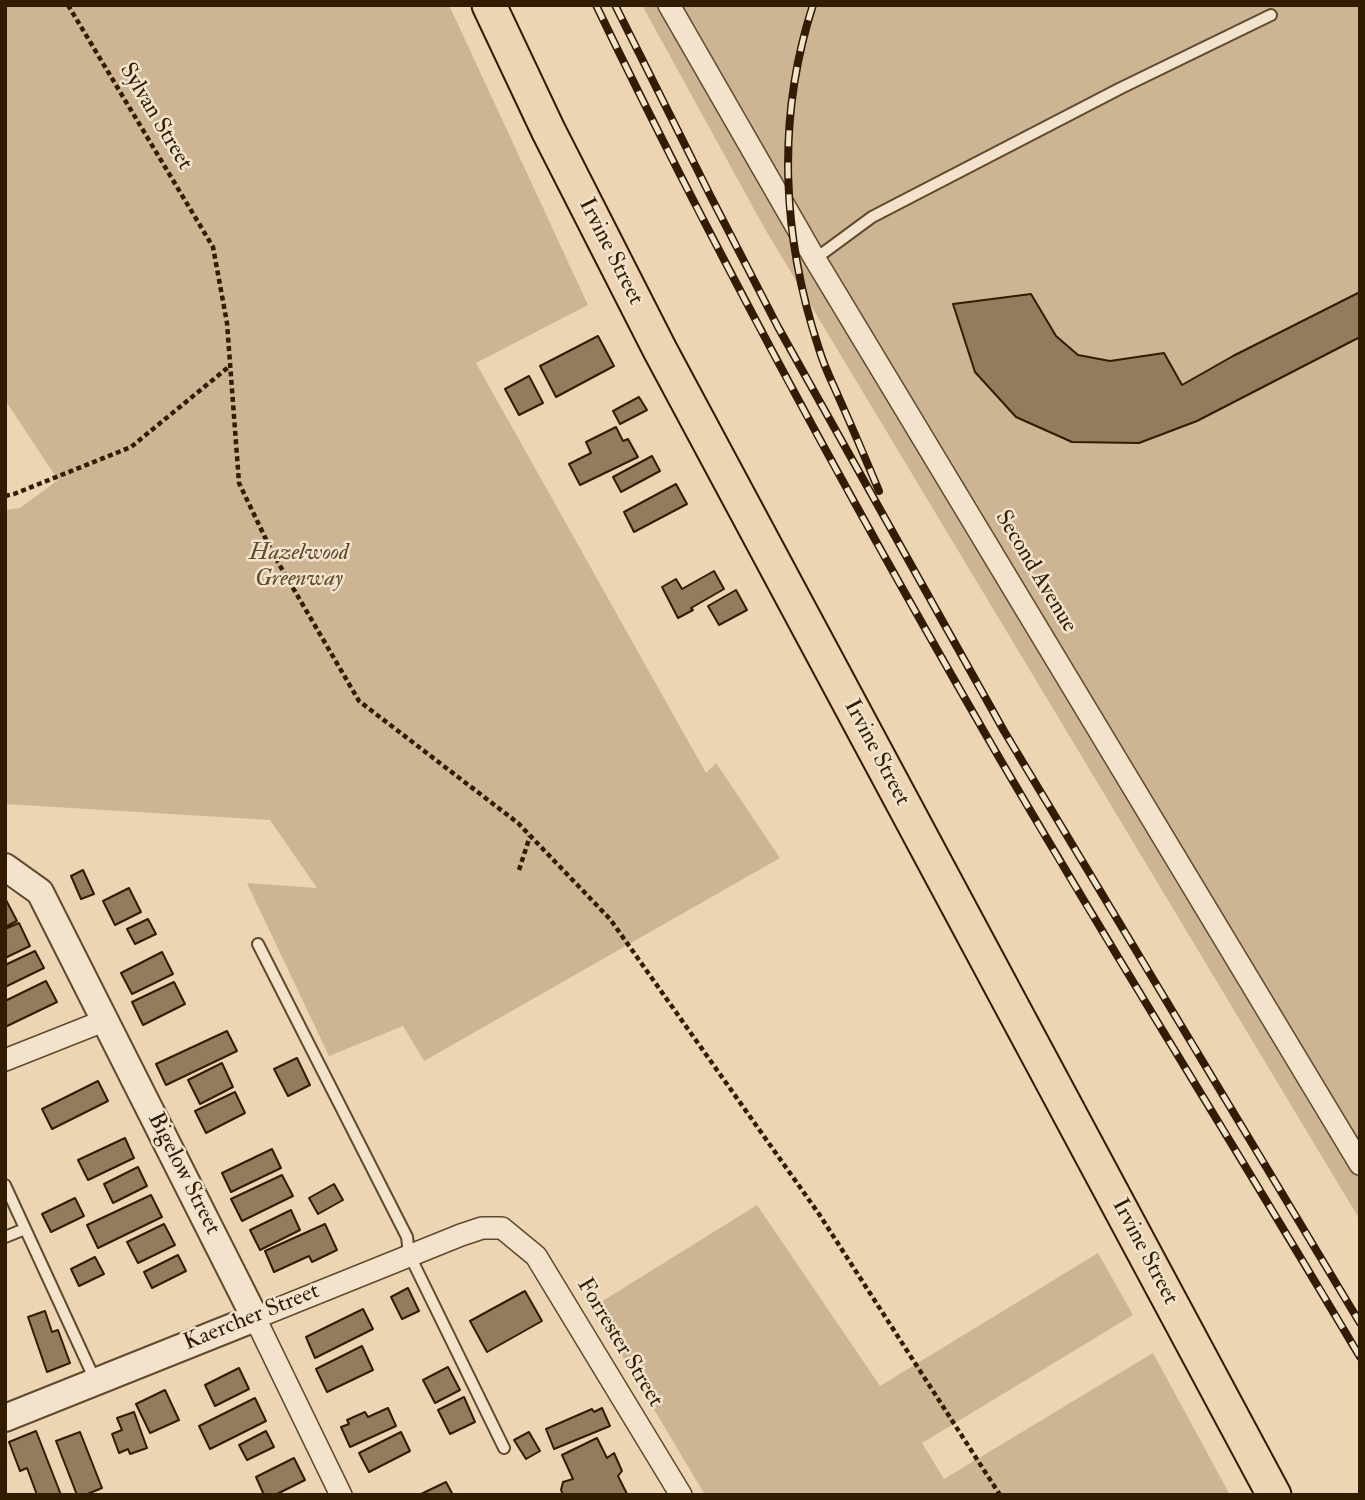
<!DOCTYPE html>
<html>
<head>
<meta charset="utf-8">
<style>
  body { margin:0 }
  #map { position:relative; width:1365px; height:1500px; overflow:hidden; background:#edd4b2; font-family:"IM FELL Double Pica",serif }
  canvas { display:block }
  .frame { position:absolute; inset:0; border:7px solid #311c00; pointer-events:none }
</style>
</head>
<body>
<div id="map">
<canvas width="1365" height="1500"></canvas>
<div class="frame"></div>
</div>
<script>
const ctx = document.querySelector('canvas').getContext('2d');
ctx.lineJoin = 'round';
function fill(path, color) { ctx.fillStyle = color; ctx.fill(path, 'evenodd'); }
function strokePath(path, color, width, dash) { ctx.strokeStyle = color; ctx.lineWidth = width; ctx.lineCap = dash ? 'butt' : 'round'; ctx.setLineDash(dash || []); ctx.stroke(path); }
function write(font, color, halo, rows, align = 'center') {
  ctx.font = font + ' "IM FELL Double Pica",serif'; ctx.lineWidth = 5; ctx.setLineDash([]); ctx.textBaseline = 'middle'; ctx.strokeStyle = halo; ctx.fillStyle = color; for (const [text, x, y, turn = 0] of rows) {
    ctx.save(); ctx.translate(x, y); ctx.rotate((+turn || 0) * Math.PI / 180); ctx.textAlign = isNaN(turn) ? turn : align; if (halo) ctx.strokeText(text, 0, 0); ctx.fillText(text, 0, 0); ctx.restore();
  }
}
fill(new Path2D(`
  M5,5H449L588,305L476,363L706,773L716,763L780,858L424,1061L403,1026L329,1056L247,883L317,888L270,820L5,804V510L20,508L58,480L5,400Z
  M642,5H1360V1220L765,229Z
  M757,1205L880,1386L1098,1253L1133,1315L922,1443L944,1479L1153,1353L1230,1495H705L593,1307Z`), '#cdb594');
const building = new Path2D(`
  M1360,292V337L1197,421L1139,443L1072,442L1016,417L975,372L953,304L1031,294L1056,336L1078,355L1110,361L1164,353L1182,385L1233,356Z
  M598,336L614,366L556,397L540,366Z
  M529,376L543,403L519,415L505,389Z
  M639,397L647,410L620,424L613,411Z
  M616,427L623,441L628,439L638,457L580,485L569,464L591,453L586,442Z
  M652,456L660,471L621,492L613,477Z
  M676,484L687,504L634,532L624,512Z
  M714,571L724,589L691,608L693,610L678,618L662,587L676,579L682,589Z
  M736,590L747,610L719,625L708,606Z
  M83,870L94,894L81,899L71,876Z
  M129,888L141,912L115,925L103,901Z
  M5,900H6L17,921L5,927Z
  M148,919L156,934L135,944L127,929Z
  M19,923L30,946L5,958V929Z
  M35,951L44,968L5,987V965Z
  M162,952L173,974L132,994L121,973Z
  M46,981L57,1002L5,1027V1001Z
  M174,982L185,1004L143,1025L132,1002Z
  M227,1031L237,1051L166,1085L156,1064Z
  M297,1058L310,1085L288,1096L274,1069Z
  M222,1063L233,1087L200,1104L188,1080Z
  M98,1081L108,1101L52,1129L42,1109Z
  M235,1092L245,1113L206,1133L195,1111Z
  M125,1138L134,1158L88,1180L78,1160Z
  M272,1149L281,1168L231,1192L222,1173Z
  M138,1167L147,1186L113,1203L104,1184Z
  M282,1175L293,1196L242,1221L231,1199Z
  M334,1184L343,1200L318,1214L309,1198Z
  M151,1195L162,1217L98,1248L87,1225Z
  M75,1198L84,1216L51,1232L42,1214Z
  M291,1210L300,1230L260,1250L250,1230Z
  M164,1224L175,1245L138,1263L127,1242Z
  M325,1224L337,1250L312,1262L309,1256L274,1272L265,1251Z
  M178,1255L186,1271L152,1288L144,1272Z
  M95,1257L104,1274L79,1286L71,1269Z
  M408,1288L419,1311L402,1319L391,1297Z
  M525,1291L542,1321L487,1352L470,1321Z
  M363,1309L373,1329L315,1358L306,1337Z
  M45,1311L52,1332L58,1330L70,1363L47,1372L28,1317Z
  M362,1346L373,1370L327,1392L316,1369Z
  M448,1367L460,1390L435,1403L423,1380Z
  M239,1368L249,1389L215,1406L205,1385Z
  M165,1390L179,1420L150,1433L136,1404Z
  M464,1397L475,1422L450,1434L438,1410Z
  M255,1398L266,1421L210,1449L199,1426Z
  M388,1408L396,1426L350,1447L341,1427L349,1424L347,1420L365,1412L368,1417Z
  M602,1408L610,1426L554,1449L546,1429L592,1409L594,1412Z
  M134,1412L147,1448L130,1454L128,1449L119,1453L112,1434L122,1430L117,1418Z
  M36,1431L61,1495H37L27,1468L20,1471L9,1442Z
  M266,1431L274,1447L247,1460L239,1445Z
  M80,1432L102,1488L85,1495H77L56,1441Z
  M401,1432L410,1451L369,1472L359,1453Z
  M529,1432L540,1451L526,1459L514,1440Z
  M597,1438L607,1458L614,1453L622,1471L618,1476L627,1494L563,1495L561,1490L563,1482L573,1479L562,1455Z
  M294,1458L305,1480L275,1495H264L256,1477Z
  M446,1482L453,1495H419Z`);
fill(building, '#937c5d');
strokePath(building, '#311c00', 2);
const service = new Path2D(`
  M815,259L872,217L1121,88L1271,15
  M258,944L407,1237L409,1254L504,1448
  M5,1185L95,1380
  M5,1237L25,1229`);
const minor = new Path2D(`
  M669,5L815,259L1360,1164
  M5,1060L106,1020
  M341,1495L255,1318L461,1235L482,1228H502L536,1256L681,1495`);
const tertiary = new Path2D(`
  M5,867L40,892L255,1318L5,1418`);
const primary = new Path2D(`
  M489,5L548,130L660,350L1274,1495`);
strokePath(service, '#604a2c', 14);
strokePath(minor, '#604a2c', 24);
strokePath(tertiary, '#604a2c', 30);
strokePath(primary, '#311c00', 37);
strokePath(new Path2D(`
  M68,5L213,247L227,323L239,483L272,552L359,701L518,823L610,919L819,1214L1000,1495
  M5,496L14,494L131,447L231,365
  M519,870L530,836`), '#311c00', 4.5, [5, 3.5]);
strokePath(service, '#f3e3cd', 10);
strokePath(minor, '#f3e3cd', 21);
strokePath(tertiary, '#f3e3cd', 26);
strokePath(primary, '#edd4b2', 33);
const rail = new Path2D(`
  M596,5C716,254 848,496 986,735C1107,944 1237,1149 1360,1357
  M615,5L711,197L778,327L1004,731L1360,1323
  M813,5C776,119 782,237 819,349C824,366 832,382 839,398C853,429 866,460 879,491`);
strokePath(rail, '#311c00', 8);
strokePath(rail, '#f3e3cd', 5, [16]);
write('23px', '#311c00', '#f3e3cd', [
  ["Sylvan Street",155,117,59],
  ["Irvine Street",610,252,63],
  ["Second Avenue",1035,572,59],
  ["Irvine Street",876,753,62],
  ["Bigelow Street",183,1174,63],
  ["Irvine Street",1144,1252,62],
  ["Kaercher Street",252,1318,-22],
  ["Forrester Street",619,1343,59]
]);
write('italic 23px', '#604a2c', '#f3e3cd', [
  ["Hazelwood",299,554],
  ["Greenway",299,580]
]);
</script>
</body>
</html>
